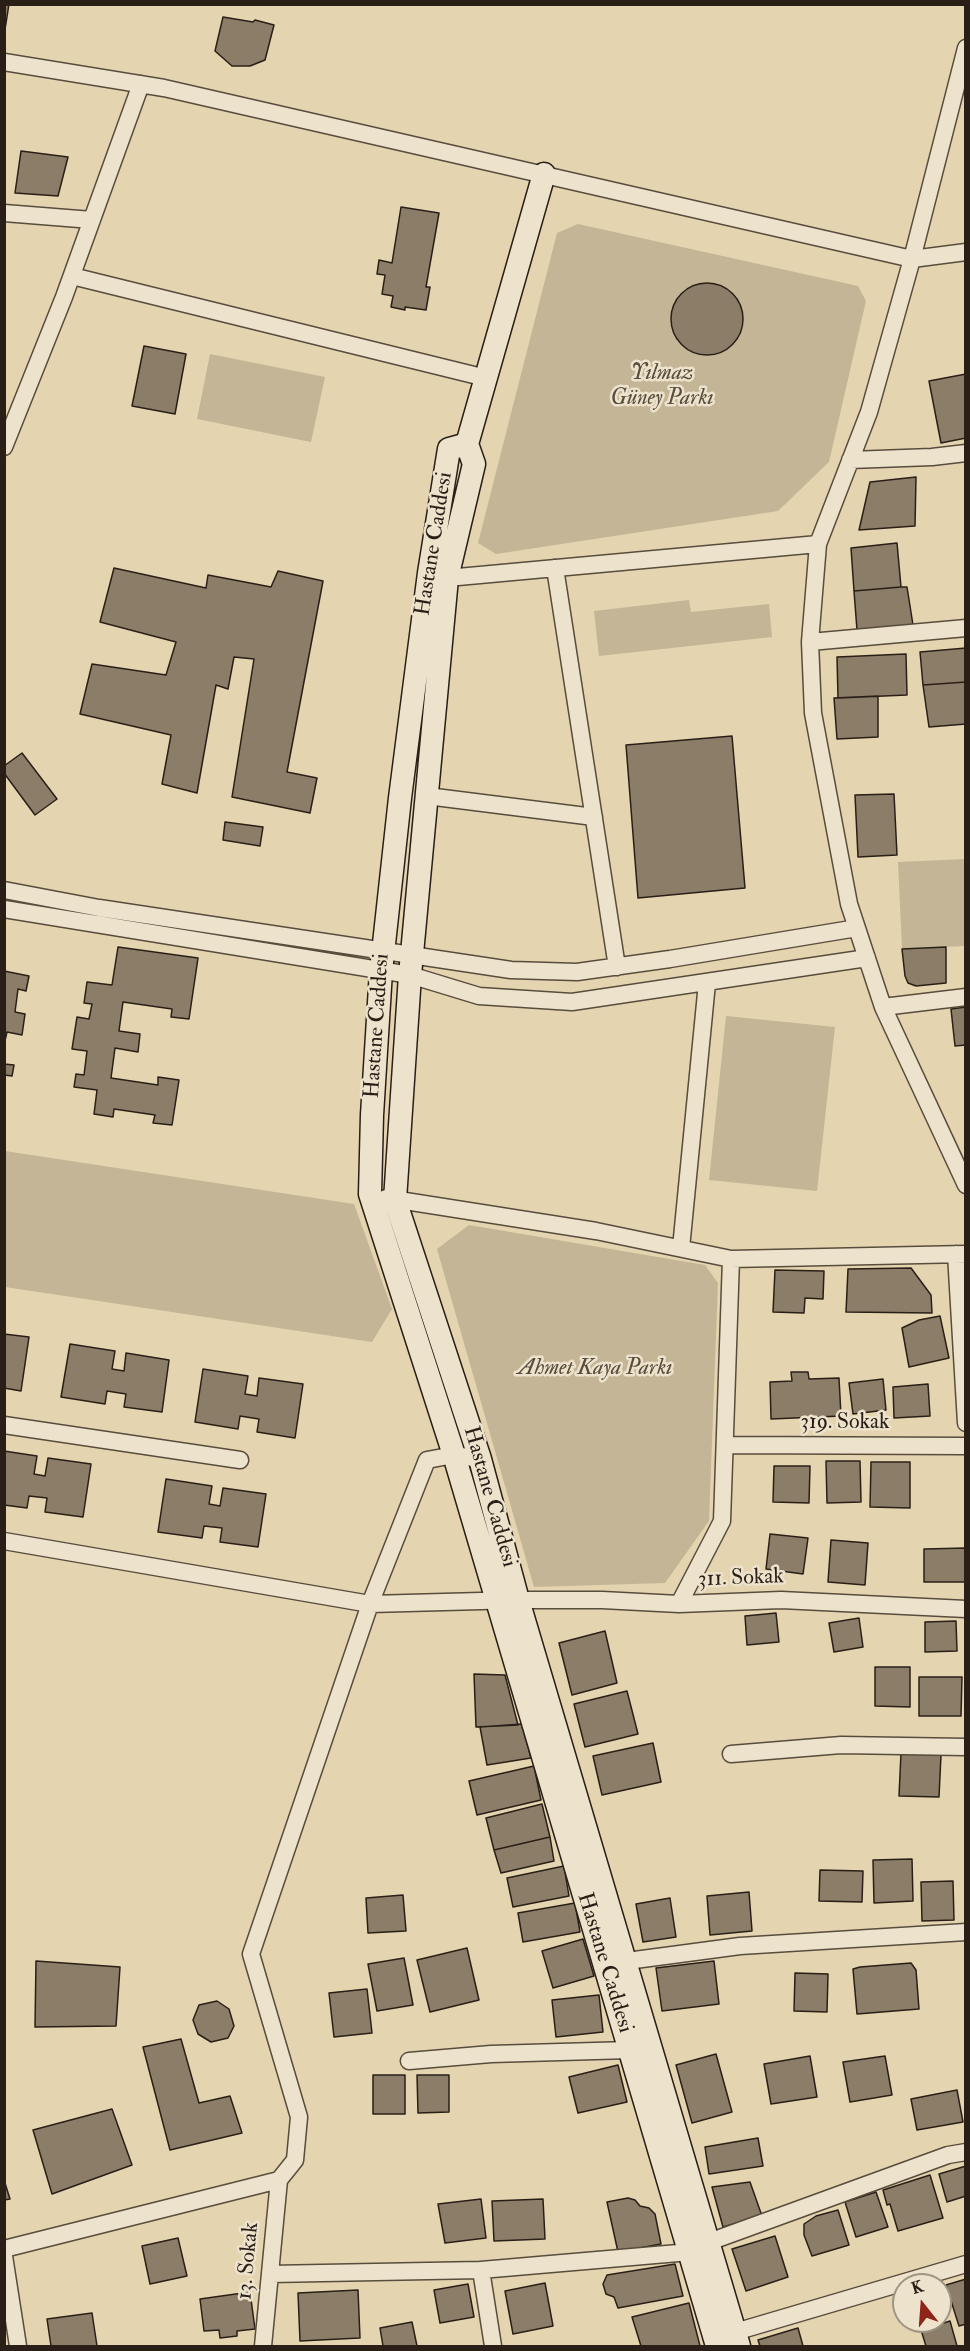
<!DOCTYPE html>
<html>
<head>
<meta charset="utf-8">
<style>
  body { margin:0 }
  #map { position:relative; width:970px; height:2351px; overflow:hidden; background:#e4d4b0; font-family:"IM FELL Double Pica",serif }
  canvas { display:block }
  .frame { position:absolute; inset:0; border:6px solid #2a1f17; pointer-events:none }
  .north { position:absolute; left:892px; top:2273px; width:60px; height:60px; box-sizing:border-box; background:#ede3cc; border:2px solid #9f9584; border-radius:50%; rotate:343deg; font-size:16px; font-weight:700; line-height:24px; text-align:center; color:#2a1f17 }
  .north::after { content:''; display:block; margin:auto; width:21px; height:27px; background:#8f2418; clip-path:polygon(50% 0,100% 100%,50% 72%,0 100%) }
</style>
</head>
<body>
<div id="map">
<canvas width="970" height="2351"></canvas>
<div class="frame"></div>
<div class="north">K</div>
</div>
<script>
const ctx = document.querySelector('canvas').getContext('2d');
ctx.lineJoin = 'round';
function fill(path, color) { ctx.fillStyle = color; ctx.fill(path, 'evenodd'); }
function strokePath(path, color, width, dash) { ctx.strokeStyle = color; ctx.lineWidth = width; ctx.lineCap = dash ? 'butt' : 'round'; ctx.setLineDash(dash || []); ctx.stroke(path); }
function write(font, color, halo, rows, align = 'center') {
  ctx.font = font + ' "IM FELL Double Pica",serif'; ctx.lineWidth = 5; ctx.setLineDash([]); ctx.textBaseline = 'middle'; ctx.strokeStyle = halo; ctx.fillStyle = color; for (const [text, x, y, turn = 0] of rows) {
    ctx.save(); ctx.translate(x, y); ctx.rotate((+turn || 0) * Math.PI / 180); ctx.textAlign = isNaN(turn) ? turn : align; if (halo) ctx.strokeText(text, 0, 0); ctx.fillText(text, 0, 0); ctx.restore();
  }
}
fill(new Path2D(`
  M578,224L858,286L866,301L829,462L778,511L496,554L478,543L557,233Z
  M210,354L325,377L311,442L197,419Z
  M689,600L691,612L769,604L772,637L599,656L594,611Z
  M965,859V946L902,949L898,862Z
  M726,1016L835,1027L817,1191L709,1180Z
  M5,1151L354,1204L392,1309L372,1342L5,1287Z
  M469,1225L705,1265L718,1283L709,1521L665,1583L534,1587L437,1249Z`), '#c4b596');
const building = new Path2D(`
  M4,4H9L4,36Z
  M223,17L253,22L255,20L274,25L265,60L250,66H232L215,51Z
  M21,151L68,157L58,196L15,193Z
  M401,207L439,213L426,287H430L426,310L405,307V310L391,307L393,296L382,294L385,275L377,274L379,260L392,263Z
  M671 319a36 36 0 1 1 72 0a36 36 0 1 1-72 0Z
  M144,346L186,354L175,414L132,406Z
  M966,374V438L941,443L929,381Z
  M916,477L915,526L859,530L870,482Z
  M897,543L901,587L854,591L851,548Z
  M114,568L206,588L208,575L271,587L278,571L323,581L287,772L317,778L310,813L232,797L254,659L234,657L228,689L216,685L197,793L162,784L171,735L80,714L92,664L166,675L176,642L100,622Z
  M901,587H907L913,625L857,630L854,591Z
  M966,648V682L923,685L920,652Z
  M906,654L907,695L838,698L837,657Z
  M966,682V724L929,727L923,685Z
  M878,696V737L837,739L834,698Z
  M732,736L745,888L638,898L626,745Z
  M22,753L57,799L35,815L4,773V766Z
  M894,794L897,855L858,857L855,795Z
  M225,822L263,827L260,846L223,840Z
  M118,947L198,958L189,1019L171,1017L172,1009L123,1002L119,1031L140,1034L138,1052L115,1048L111,1078L158,1085V1077L179,1080L172,1125L153,1123L155,1115L114,1109L113,1117L94,1114L97,1090L74,1087L76,1074L84,1075L87,1051L72,1049L77,1017L89,1019L92,1004L84,1003L87,982L112,985Z
  M946,947V983L916,986L908,983L905,976L902,949Z
  M4,971L29,976L26,991L18,989L15,1012L25,1014L22,1035L7,1032L4,1045Z
  M966,1007V1045L955,1046L951,1009Z
  M4,1064L14,1065L12,1076L4,1075Z
  M911,1268L931,1295L932,1313L846,1312L848,1269Z
  M775,1270L824,1271L823,1299L805,1298L804,1313L773,1312Z
  M940,1316L949,1358L909,1367L902,1328L919,1320Z
  M4,1334L29,1337L21,1391L4,1388Z
  M70,1344L115,1351L112,1369L124,1371L126,1353L169,1360L162,1412L124,1407L126,1394L107,1391L105,1404L61,1397Z
  M203,1369L248,1376L245,1394L257,1396L259,1378L303,1384L295,1438L257,1432L259,1419L240,1416L238,1429L195,1422Z
  M791,1372H808L809,1379L839,1378L841,1416L771,1419L770,1382L792,1381Z
  M883,1379L886,1410L853,1414L849,1383Z
  M928,1384L930,1416L894,1418L893,1387Z
  M4,1451L37,1456L34,1474L45,1476L48,1458L91,1464L83,1517L45,1512L47,1498L29,1496L27,1508L4,1505Z
  M826,1461H860L861,1502L827,1503Z
  M871,1462H910V1508L870,1507Z
  M774,1466H810L809,1503L773,1502Z
  M166,1479L212,1486L209,1504L220,1506L223,1488L266,1494L258,1547L220,1542L222,1528L204,1526L202,1538L158,1532Z
  M770,1534L808,1538L803,1574L766,1569Z
  M831,1540L868,1543L865,1585L828,1582Z
  M966,1548V1582H924V1549Z
  M776,1613L779,1642L747,1645L745,1616Z
  M859,1618L863,1647L834,1652L829,1623Z
  M956,1621L957,1651L925,1652V1622Z
  M605,1631L617,1683L572,1695L559,1643Z
  M875,1667H910V1707L875,1706Z
  M474,1674L505,1675L518,1725L476,1727Z
  M919,1677H962L961,1716H919Z
  M627,1691L638,1734L585,1747L574,1704Z
  M522,1724L531,1758L487,1765L480,1727Z
  M653,1743L661,1782L602,1795L593,1756Z
  M901,1753L941,1755L939,1797L899,1796Z
  M534,1766L541,1800L477,1815L469,1781Z
  M542,1804L550,1837L494,1850L486,1818Z
  M550,1837L554,1861L501,1873L494,1850Z
  M912,1859L913,1901L874,1903L873,1860Z
  M564,1866L569,1896L513,1907L507,1878Z
  M820,1870L863,1871L862,1902L819,1901Z
  M953,1881L954,1920L922,1921L921,1882Z
  M749,1892L752,1931L710,1935L707,1896Z
  M403,1895L406,1931L368,1933L366,1898Z
  M670,1898L676,1937L643,1942L636,1904Z
  M575,1903L580,1932L523,1942L518,1913Z
  M583,1939L594,1976L553,1988L542,1951Z
  M467,1948L479,2000L430,2012L417,1960Z
  M404,1958L413,2005L377,2011L368,1964Z
  M36,1961L120,1967L116,2026L35,2027Z
  M714,1961L719,2004L662,2011L656,1968Z
  M911,1963L916,1970L919,2009L857,2014L853,1969L860,1967Z
  M795,1973L828,1974L827,2012L794,2011Z
  M367,1989L372,2033L334,2037L329,1993Z
  M599,1995L603,2032L556,2037L552,2000Z
  M217,2001L229,2009L234,2026L228,2038L211,2042L198,2034L193,2020L199,2005Z
  M181,2039L199,2103L230,2096L242,2133L170,2150L143,2047Z
  M716,2054L732,2112L692,2123L676,2065Z
  M810,2056L817,2097L771,2104L764,2064Z
  M885,2056L892,2095L850,2102L843,2062Z
  M618,2065L627,2102L578,2113L569,2077Z
  M373,2075H405V2114H373Z
  M417,2075H449V2112L418,2113Z
  M957,2090L963,2122L917,2130L911,2099Z
  M112,2109L132,2165L52,2194L33,2130Z
  M758,2138L763,2166L709,2174L705,2147Z
  M966,2166V2196L947,2202L939,2174Z
  M930,2175L943,2218L898,2231L890,2204L887,2205L883,2190Z
  M4,2180L10,2199L4,2200Z
  M750,2182L762,2216L723,2227L712,2187Z
  M876,2192L888,2227L856,2237L845,2202Z
  M628,2198L635,2200L640,2206L649,2208L655,2214L661,2244L618,2252L607,2202Z
  M481,2199L486,2238L445,2243L438,2204Z
  M543,2199L545,2239L494,2241L492,2201Z
  M838,2210L849,2245L812,2256L804,2235V2224L816,2216Z
  M775,2236L788,2277L746,2291L732,2249Z
  M178,2238L187,2276L150,2284L142,2246Z
  M675,2264L683,2296L618,2308L614,2297L606,2294L603,2284L607,2275Z
  M966,2279V2324L959,2326L946,2285Z
  M545,2283L553,2326L513,2334L505,2291Z
  M468,2284L474,2317L440,2323L434,2290Z
  M358,2290L360,2338L300,2341L298,2293Z
  M250,2292L255,2329L237,2331V2336L220,2338L219,2330L204,2331L200,2299Z
  M689,2303L700,2346H641L632,2317Z
  M92,2313L97,2346H51L47,2319Z
  M950,2321L957,2346H926L921,2330Z
  M412,2322L417,2346H383L380,2328Z
  M798,2328L803,2346H760L758,2340Z`);
fill(building, '#8b7d67');
strokePath(building, '#2a1f17', 1.5);
const street = new Path2D(`
  M966,48L912,259L869,412L818,544L810,642L813,713L849,904L883,1007L966,1185
  M4,62L164,88L912,259L966,252
  M4,213L92,220
  M72,276L486,378
  M4,447L64,297L141,84
  M850,460L932,457L966,453
  M555,568L617,967
  M438,576L447,578L818,544
  M810,642L966,628
  M427,796L594,817
  M4,890L99,908L511,970L577,972L670,959L857,928
  M4,909L410,975L479,996L572,1002L867,958
  M883,1007L966,997
  M386,1198L596,1231L731,1259L966,1254
  M681,1248L707,983
  M956,1254L966,1423
  M4,1425L240,1460
  M725,1445L966,1446
  M4,1541L370,1604L518,1600H602L679,1604L781,1600L966,1609
  M679,1604L722,1521L731,1259
  M731,1754L841,1745L966,1747
  M627,1961L740,1946L966,1932
  M409,2061L491,2054L630,2050
  M709,2242L948,2155L966,2152
  M4,2249L279,2180L295,2160L299,2117L251,1954L370,1604L427,1460L454,1455L480,1459
  M4,2256L18,2346
  M481,2270L493,2346
  M270,2274L481,2270L690,2252
  M735,2332L966,2264
  M263,2346L279,2180`);
const secondary = new Path2D(`
  M467,444L544,174
  M717,2346L454,1455L370,1194L372,1115L381,971L400,798L429,573L449,449L467,444L474,464L447,578L410,975L395,1200L480,1459L518,1600L739,2346`);
strokePath(street, '#584c3d', 19);
strokePath(secondary, '#2a1f17', 25);
strokePath(street, '#ede3cc', 16);
strokePath(secondary, '#ede3cc', 22);
write('italic 22px', '#584c3d', '#ede3cc', [
  ["Yılmaz",662,374],
  ["Güney Parkı",662,399],
  ["Ahmet Kaya Parkı",595,1369]
]);
write('22px', '#2a1f17', '#ede3cc', [
  ["Hastane Caddesi",435,544,-81],
  ["Hastane Caddesi",378,1026,-86],
  ["319. Sokak",845,1423],
  ["Hastane Caddesi",489,1497,74],
  ["311. Sokak",741,1579,-2],
  ["Hastane Caddesi",604,1963,73],
  ["13. Sokak",249,2261,-85]
]);
</script>
</body>
</html>
